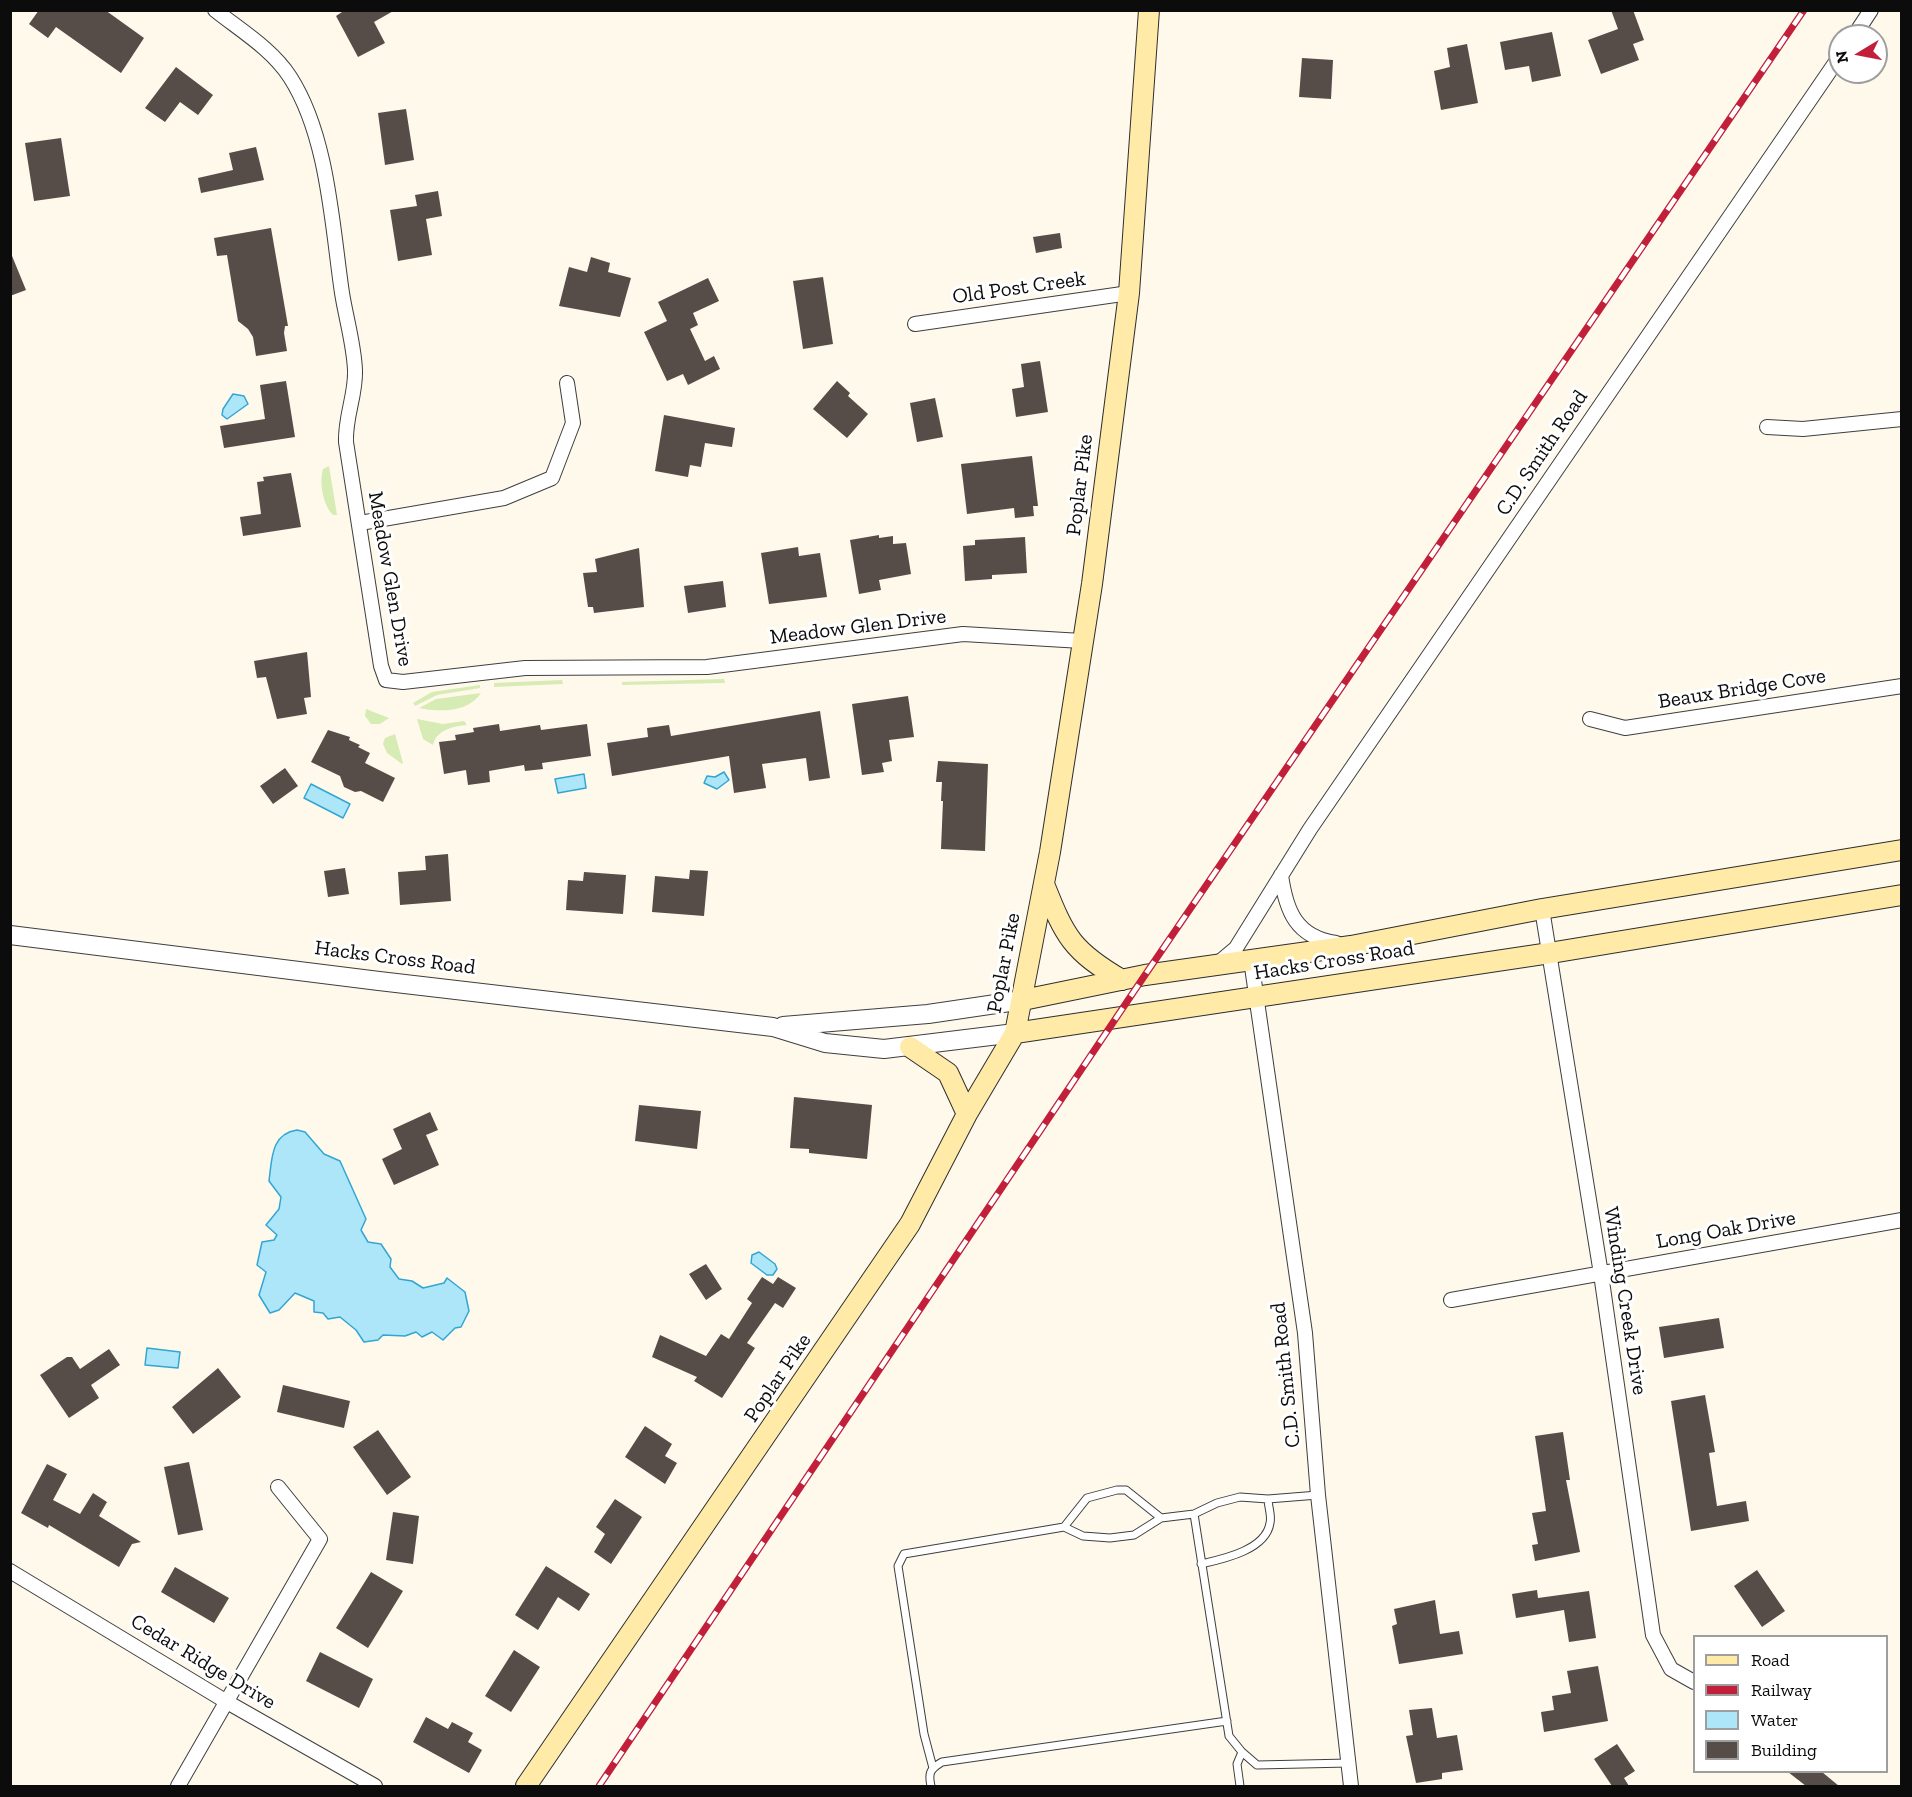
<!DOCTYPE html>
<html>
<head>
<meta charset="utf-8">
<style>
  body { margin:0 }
  #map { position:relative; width:1912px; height:1797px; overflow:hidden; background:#fff9ec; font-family:"Zilla Slab",serif }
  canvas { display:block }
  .frame { position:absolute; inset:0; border:12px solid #0c0c0c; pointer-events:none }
  .legend { position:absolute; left:1693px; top:1635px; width:195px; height:138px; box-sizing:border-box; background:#fff; border:2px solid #9e9e9e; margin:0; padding:8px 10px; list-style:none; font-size:18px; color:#0c0c0c }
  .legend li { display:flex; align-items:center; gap:12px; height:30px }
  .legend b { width:30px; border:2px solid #9e9e9e }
  .north { position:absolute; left:1828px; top:24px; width:60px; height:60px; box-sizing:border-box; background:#fff; border:2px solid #9e9e9e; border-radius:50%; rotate:260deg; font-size:16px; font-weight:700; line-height:24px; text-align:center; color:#0c0c0c }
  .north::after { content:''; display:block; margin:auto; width:21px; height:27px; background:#c21f3a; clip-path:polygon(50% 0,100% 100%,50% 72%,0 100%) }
</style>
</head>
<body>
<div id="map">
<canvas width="1912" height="1797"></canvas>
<div class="frame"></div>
<ul class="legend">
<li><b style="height:8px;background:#ffeba7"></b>Road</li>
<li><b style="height:8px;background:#c21f3a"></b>Railway</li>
<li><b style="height:16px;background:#aee6f9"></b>Water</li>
<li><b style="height:16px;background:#564c48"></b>Building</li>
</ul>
<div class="north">N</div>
</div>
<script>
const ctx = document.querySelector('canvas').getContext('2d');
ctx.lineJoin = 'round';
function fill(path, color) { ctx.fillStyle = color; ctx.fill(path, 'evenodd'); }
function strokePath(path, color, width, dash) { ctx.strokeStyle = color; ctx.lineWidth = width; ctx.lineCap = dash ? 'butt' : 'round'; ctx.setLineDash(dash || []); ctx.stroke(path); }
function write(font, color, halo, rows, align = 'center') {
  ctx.font = font + ' "Zilla Slab",serif'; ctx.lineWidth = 6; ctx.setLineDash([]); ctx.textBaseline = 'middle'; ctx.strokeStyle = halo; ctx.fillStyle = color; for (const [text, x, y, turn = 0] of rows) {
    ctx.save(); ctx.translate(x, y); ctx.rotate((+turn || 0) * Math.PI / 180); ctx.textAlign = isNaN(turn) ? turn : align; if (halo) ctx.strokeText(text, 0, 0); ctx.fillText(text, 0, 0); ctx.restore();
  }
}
fill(new Path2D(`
  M329,466L337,515H333C323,505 319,483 323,469Z
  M724,679L725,683L622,685V682Z
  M562,680L563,684L494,687V683Z
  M480,685V688L437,695L415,706L413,703L432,692Z
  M481,693C468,713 440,712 419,708L436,699Z
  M366,709L389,718L380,724H371L365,716Z
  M417,719L443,724L464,721L467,725C454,726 436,730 433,745L423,739Z
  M395,734L403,763L402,764L387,753L383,744L385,738Z`), '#d7ebb4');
const water = new Path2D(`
  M233,394L244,396L248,404L227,419L222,415L223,409Z
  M724,772L729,780L717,789L704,783L707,776L715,777Z
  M584,774L586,788L558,793L555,779Z
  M311,784L350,804L343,818L304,798Z
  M297,1130L305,1132L324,1154L340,1161L366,1219L361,1230L368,1242L381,1244L391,1259L390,1267L399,1279L412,1281L423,1288L444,1283L447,1278L465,1292L469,1311L461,1327L455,1328L443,1340L432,1332L422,1337L416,1332L405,1336L383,1335L378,1340L364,1342L356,1330L340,1317L328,1319L323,1313L314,1312V1301L295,1293L279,1310L270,1313L259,1295L266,1272L257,1265L262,1242L274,1240L277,1235L266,1225L279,1209L281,1197L269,1181C272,1158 271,1134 297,1130Z
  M759,1252L775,1264L777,1269L773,1275H767L751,1263L752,1255Z
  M147,1348L180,1352L178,1368L145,1365Z`);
fill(water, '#aee6f9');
strokePath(water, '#32a6d3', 1.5);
fill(new Path2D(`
  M39,10H105L144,38L121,73L56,27L48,38L29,24Z
  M345,10H395L374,22L385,43L358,57L336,16Z
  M1611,10H1633L1644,40L1633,44L1639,60L1601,74L1588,40L1618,29Z
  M1552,32L1561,76L1532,82L1529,66L1505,70L1500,42Z
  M1467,44L1478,103L1441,110L1434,71L1450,67L1447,48Z
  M1302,58L1333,60L1331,99L1299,97Z
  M176,67L213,95L198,115L180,102L165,122L145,108Z
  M406,109L414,160L385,165L378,113Z
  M61,138L70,196L34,201L25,143Z
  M256,147L264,180L201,193L198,178L233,170L229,153Z
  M438,191L442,216L426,219L432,255L398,261L390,210L417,206L415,195Z
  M271,228L288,326H285L284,333L287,351L256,356L253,337L248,329L238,321L227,255L217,256L214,238Z
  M1060,233L1062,248L1036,253L1033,237Z
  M10,251L26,290L10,296Z
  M591,257L610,263L608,272L631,278L620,317L559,306L569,267L587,272Z
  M823,277L833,344L803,349L793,281Z
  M708,278L719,301L693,313L698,325L690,329L705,361L714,356L720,369L688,385L683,374L667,381L644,332L667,321L658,302Z
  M1040,361L1048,412L1016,417L1012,389L1024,387L1021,364Z
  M286,381L295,437L224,448L220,426L265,419L260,385Z
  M837,381L850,393L848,396L868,414L847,438L813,409Z
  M935,398L943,437L917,442L910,403Z
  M664,415L735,428L732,447L705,443L701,467L690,465L688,477L655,471Z
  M1032,456L1038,506H1033L1034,516L1015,518L1014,508L967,514L961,464Z
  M291,473L301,527L243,536L240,517L261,514L257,482L264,481L263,477Z
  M879,535V538L893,536V544L906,543L911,574L879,580L881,590L859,594L850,540Z
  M1025,537L1027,573L992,575V579L965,581L963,546L975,545V540Z
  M798,547L799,556L820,553L827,597L769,604L761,553Z
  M639,548L644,607L594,613L593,607H588L583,573L597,572L595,559Z
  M723,581L726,607L688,613L684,586Z
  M307,652L311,697L304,698L307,714L277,719L266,677L257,678L254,661Z
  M908,696L914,737L889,740L892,761L882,763L884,772L862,775L852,704Z
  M820,711L830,778L809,781L806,758L762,764L766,788L734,793L729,756L612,776L607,743L648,737L647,728L669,725L671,736Z
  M499,724L500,731L540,725L541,730L587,724L591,756L542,763L543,769L525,771L524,765L489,771L490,782L468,785L466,770L444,774L439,742L456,740L455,735L474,732L473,728Z
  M328,730L350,737L349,740L360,745L358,747L370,753L365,763L395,778L383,802L361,791L355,792L344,787L340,776L311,762Z
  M938,761L988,764L985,851L941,849L943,801H941L942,782H936Z
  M285,768L298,786L273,804L260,786Z
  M448,854L451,901L400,905L398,872L426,870L425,856Z
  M345,868L349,894L328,897L324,871Z
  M690,870L708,871L704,916L652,912L655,876L689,879Z
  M584,872L626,875L623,914L566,910L568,880L583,881Z
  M794,1097L872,1105L867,1159L809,1153V1149L790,1148Z
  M639,1105L701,1111L697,1149L635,1141Z
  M430,1112L438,1130L426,1135L439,1165L394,1185L382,1159L402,1149L393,1129Z
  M706,1264L722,1289L706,1300L689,1274Z
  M762,1277L773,1284L778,1277L796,1288L783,1308L775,1303L747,1343L755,1348L722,1398L694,1381L697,1377L652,1357L660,1335L706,1356L721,1334L729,1339L752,1303L747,1299Z
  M1719,1318L1724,1348L1664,1358L1659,1327Z
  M109,1349L120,1365L91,1385L99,1398L69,1418L40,1375L67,1357H72L80,1369Z
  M218,1368L241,1397L193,1434L172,1407Z
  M283,1385L350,1401L344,1428L277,1412Z
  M1705,1395L1715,1452L1709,1453L1717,1506L1746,1501L1749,1521L1691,1531L1671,1401Z
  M645,1426L672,1444L665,1456L677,1463L665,1484L625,1457Z
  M378,1430L411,1477L387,1495L353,1447Z
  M1563,1432L1570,1480H1566L1580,1552L1535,1561L1532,1545L1538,1544L1532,1513L1546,1511L1535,1436Z
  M189,1462L203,1530L178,1535L164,1467Z
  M47,1464L67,1474L53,1500L80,1514L93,1493L107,1502L99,1516L141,1542L132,1544L119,1567L49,1525L48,1528L21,1513Z
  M615,1499L642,1517L611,1564L594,1552L605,1534L596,1527Z
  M393,1512L419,1516L413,1564L386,1560Z
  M546,1566L590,1594L579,1611L558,1597L538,1630L515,1615Z
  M175,1567L229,1598L214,1623L161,1592Z
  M1757,1570L1785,1611L1762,1627L1734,1586Z
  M371,1572L403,1591L368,1648L336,1628Z
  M1537,1590L1538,1598L1589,1591L1596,1638L1569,1642L1564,1610L1516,1618L1512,1594Z
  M1435,1600L1440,1634L1459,1631L1463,1654L1399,1664L1392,1626L1397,1624L1394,1609Z
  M514,1650L540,1667L511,1712L485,1696Z
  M320,1652L373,1679L359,1708L306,1681Z
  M1598,1666L1608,1721L1544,1732L1541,1712L1554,1710L1552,1696L1571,1693L1567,1671Z
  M1432,1708L1437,1738L1457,1735L1463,1770L1442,1773V1779L1416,1783L1406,1736L1413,1735L1409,1710Z
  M426,1717L448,1729L452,1722L473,1733L468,1742L482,1750L469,1773L413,1742Z
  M1617,1744L1635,1771L1624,1778L1629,1786H1612L1594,1759Z
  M1788,1772H1822L1839,1786H1806Z`), '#564c48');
const service = new Path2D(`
  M1318,1495L1268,1499L1240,1497L1217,1503L1194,1514L1229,1736L1242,1752L1257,1765L1349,1763
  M1064,1527L1087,1498L1117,1490H1126L1161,1518
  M1201,1564C1223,1559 1266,1550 1270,1523C1272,1516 1268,1506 1268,1499
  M933,1768L924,1734L898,1566L904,1554L1064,1527L1083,1536L1110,1538L1134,1535L1161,1518L1194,1514
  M931,1786C928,1773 930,1769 942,1762L1227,1721
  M1240,1786L1237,1764L1242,1752`);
const minor = new Path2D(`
  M215,10C240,30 272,49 290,77C328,136 332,225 342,293C346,318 354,345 355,370C356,395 345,416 346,442L381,666L386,680L403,682L525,668L707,667L963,634L1082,641
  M1854,36L1871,10
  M915,324L1129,293
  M1767,427L1803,429L1902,419
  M360,523L504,498L552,478L573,423L567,383
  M1590,719L1625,728L1902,686
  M1281,875C1286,911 1296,937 1336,943
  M1542,909L1601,1274L1653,1635L1671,1669L1694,1682
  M1251,960L1305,1333L1318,1495L1351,1786
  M1217,964L1236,948L1310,829L1840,56
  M1451,1300L1902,1220
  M10,1571L227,1702L375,1786
  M178,1786L320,1539L278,1487`);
const tertiary = new Path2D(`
  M10,935L379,981L773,1027L825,1043L884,1049L1015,1033
  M783,1026L928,1014L1023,1000`);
const secondary = new Path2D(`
  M1044,884C1065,937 1072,951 1122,980
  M1023,1000L1145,975L1351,946L1542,909L1902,850
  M1015,1033L1550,953L1902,895
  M910,1047L948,1073L967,1114
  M526,1786L910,1224L967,1114L1015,1033L1050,852L1092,584L1129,293L1149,10`);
strokePath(service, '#3f3f3f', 9);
strokePath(minor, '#3f3f3f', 16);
strokePath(tertiary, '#3f3f3f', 20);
strokePath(secondary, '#2e2e2e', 22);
strokePath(service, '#fff', 7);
strokePath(minor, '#fff', 14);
strokePath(tertiary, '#fff', 18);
strokePath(secondary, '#ffeba7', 20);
const rail = new Path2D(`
  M599,1786L1145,975L1804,10`);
strokePath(rail, '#c21f3a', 7);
strokePath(rail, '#fff', 4.5, [14]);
write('21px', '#0c0c0c', '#fff', [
  ["Old Post Creek",1019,288,-8],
  ["C.D. Smith Road",1542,453,-56],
  ["Poplar Pike",1080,485,-83],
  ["Meadow Glen Drive",390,579,80],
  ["Meadow Glen Drive",858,627,-7],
  ["Beaux Bridge Cove",1742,689,-9],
  ["Hacks Cross Road",395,958,7],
  ["Hacks Cross Road",1334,961,-9],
  ["Poplar Pike",1004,963,-79],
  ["Long Oak Drive",1726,1230,-10],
  ["Winding Creek Drive",1625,1301,81],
  ["C.D. Smith Road",1286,1375,-96],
  ["Poplar Pike",778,1378,-56],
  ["Cedar Ridge Drive",203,1662,31]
]);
</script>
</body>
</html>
